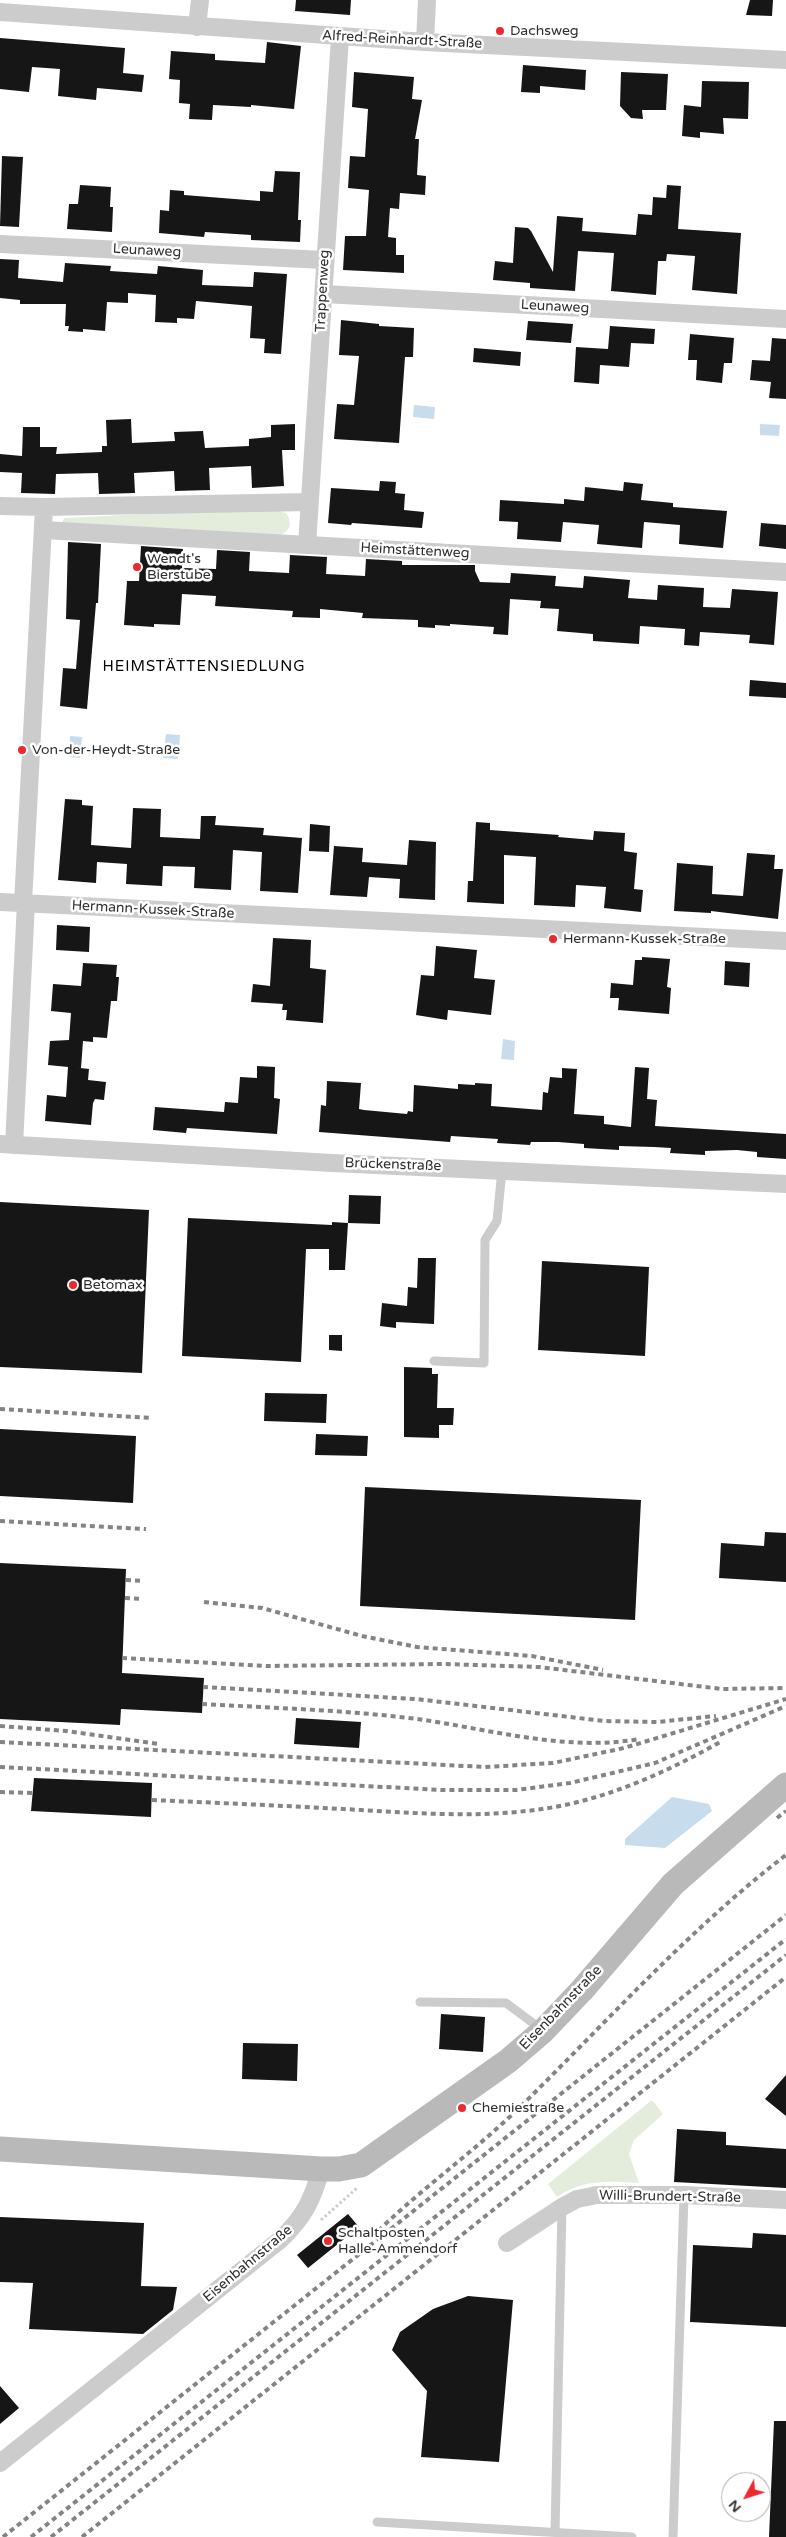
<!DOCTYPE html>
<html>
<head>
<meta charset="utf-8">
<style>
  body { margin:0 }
  #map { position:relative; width:786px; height:2537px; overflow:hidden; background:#fff; font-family:"Varela Round",sans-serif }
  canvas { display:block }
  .north { position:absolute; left:721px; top:2472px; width:50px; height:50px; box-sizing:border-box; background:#fff; border:1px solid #acacac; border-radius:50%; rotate:230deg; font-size:14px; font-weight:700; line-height:20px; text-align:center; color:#2f2f2f }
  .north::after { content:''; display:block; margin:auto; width:18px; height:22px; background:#ee292e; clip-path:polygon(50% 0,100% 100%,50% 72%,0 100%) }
</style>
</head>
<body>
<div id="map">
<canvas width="786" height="2537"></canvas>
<div class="north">N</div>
</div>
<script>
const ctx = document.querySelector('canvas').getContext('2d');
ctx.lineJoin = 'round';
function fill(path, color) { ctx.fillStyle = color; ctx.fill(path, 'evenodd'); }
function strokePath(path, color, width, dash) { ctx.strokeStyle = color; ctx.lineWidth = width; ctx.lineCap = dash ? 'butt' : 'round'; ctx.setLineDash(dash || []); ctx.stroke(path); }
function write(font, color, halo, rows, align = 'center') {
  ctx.font = font + ' "Varela Round",sans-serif'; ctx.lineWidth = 5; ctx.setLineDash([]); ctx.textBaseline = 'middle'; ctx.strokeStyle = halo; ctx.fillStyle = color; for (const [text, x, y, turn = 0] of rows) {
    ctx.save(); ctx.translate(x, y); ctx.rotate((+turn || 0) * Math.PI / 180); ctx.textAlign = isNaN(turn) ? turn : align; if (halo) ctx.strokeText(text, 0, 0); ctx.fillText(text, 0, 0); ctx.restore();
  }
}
fill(new Path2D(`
  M267,508L286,513C293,524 290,532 278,536L62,523L64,518Z
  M652,2100L663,2114L634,2140L629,2154L639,2183C609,2181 583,2179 557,2197L548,2184Z`), '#e4eddc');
fill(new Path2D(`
  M414,405L435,407L434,419L413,417Z
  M760,424L780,425L779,436L760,435Z
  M166,734L180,735L178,759L163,758Z
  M70,736L82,737L80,758L69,757Z
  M503,1039L515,1041L514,1060L501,1059Z
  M672,1797L709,1804L712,1811L665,1848L625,1845V1839Z`), '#c7dded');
fill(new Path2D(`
  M296,0H351L350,15L295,11Z
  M750,0H773L772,16L746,15Z
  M0,38L125,48L123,73L144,75L142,92L97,88L96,100L58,96L60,69L32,67L29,92L0,89Z
  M267,42L301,46L294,109L251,105V107L213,105L212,120L189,119L190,104L179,103L180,80L169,79L171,51L215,54V60L265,63Z
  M523,65L586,70L585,90L540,86V93L521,92Z
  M354,72L414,77L412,99L422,100L415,139H419L417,175L426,176L425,195L400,193L399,209L390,208L388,237L396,238V255H404V273L343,270L345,236H366L369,190L348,188L350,156L365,157L368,109L352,107Z
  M621,72L668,74L666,110H642L643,119L631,118L620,106Z
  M702,81L749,82L748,119L723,118L724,134L700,132V138L682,136L684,105L701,107Z
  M2,156L23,157L19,227L0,226Z
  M275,171L300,172L298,220H301L300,242L251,240V235L205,232L204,237L159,233L160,210L169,211L170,190L184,191V195L260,201V191L273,192Z
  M80,185L111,187L110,207H113L112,232L67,229L69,204H78Z
  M667,185L681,186L678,229L741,233L737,294L692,290L695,256L667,254L666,261H658L656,295L611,291L614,253L578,251L575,291L530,288V283L493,280L495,261L513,263L515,227L528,228L531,231L553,272L557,216L583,218L582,231L636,235L638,214L652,215L653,197L666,198Z
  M0,259L19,260L18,278L63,282L65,263L111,266L110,271L157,274L158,266L203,270L202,285L253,287L254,272L287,274L281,354L264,353L265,339L250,338L252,306L196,301L194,319L177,318V323L155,322L156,295L128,293V303L107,302L105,331L83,329V332L68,331L69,326H65L66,304H20V300L0,298Z
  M341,320L379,324V326L414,328L413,357H405L399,443L334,439L337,404L354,405L359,356L339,355Z
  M528,321L573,324L571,343L526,340Z
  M610,326L655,329L654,344L631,343L629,367L600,365L599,384L574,382L576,347L608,349Z
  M690,334L734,338L732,363H724L722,383L696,380L697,360H688Z
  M772,338L786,339V399L769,398L771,382L750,380L752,360L770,361Z
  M474,348L521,352L520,366L473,362Z
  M131,419L132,443L175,441L174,432L203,431L205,448L249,446V439L271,437V425L295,424V450H282L284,486L252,488L251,466L209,468L210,490L175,491L174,471L134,473L135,493L99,494L98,473L56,474L55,494L21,493L22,473L0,472V454L22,456L23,427H40V447H57L56,454L102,452V446H107L106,420Z
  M380,481L396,482L395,493L405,494L404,510L424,512L422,528L352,523L351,525L328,523L331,488L379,491Z
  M624,482L643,484L641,500L673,503V507L727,511L723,548L679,544L680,525L644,522L642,548L597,544L599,525L563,522L561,542L517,539L518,522L499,521L500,500L564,504V499L584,501L585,487L623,491Z
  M761,523L786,525V549L759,546Z
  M68,542L101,544L98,603H96L87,709L60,706L63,668L76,669L80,620L66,619Z
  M141,546L183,549L182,568L216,569L217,550L250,552L249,571L289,573L290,555L327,557L326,574L365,576L366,559L402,561V565H475V571L480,582L510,583L511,573L556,576L555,586L583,588L584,576L630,580L628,598L657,600L658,585L704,588L703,607L730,608L732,589L778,592L774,645L749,643L750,635L700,632L699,646L684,645L685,629L640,626L639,644L593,641V634L557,631L559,609L540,608L541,601L510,599L508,635L493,634L494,627L450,624V626L435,625V628L418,627V620L362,618L363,613L320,609V618L292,617L293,611L215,606L216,596L182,594L180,625L154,624V627L124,625L127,581H139Z
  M750,680L786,683V698L749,696Z
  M65,799L82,800V805L93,806L91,845L131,848L133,808L161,809L160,837L200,839L201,816H216L215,825L264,828L263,835L302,838L298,893L260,891L262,852L233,850L231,890L194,888L195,867L163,866L162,886L126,884L127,864L97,862L96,883L58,880Z
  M476,822L490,823V830L559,835L558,837L593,840L594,831L625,833L624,851L637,853L634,889L643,890L641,912L604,908L606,887L576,885L575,907L534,905L536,857L504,855V904L467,902L468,881H473Z
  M310,824L330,826L329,852L309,851Z
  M409,840L436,842L435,900L399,898L400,879L369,877L367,897L330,895L334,846L363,848L362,862L407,865Z
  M747,853L775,855L774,869H783L778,919L711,911V913L674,911L677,863L713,866L712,894L743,896Z
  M57,925L90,927L89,952L56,950Z
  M273,938L311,940L310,968L326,970L323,1023L286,1020L287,1010H282L283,1004L251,1002L253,984L270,986Z
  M436,946L477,950L474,978L495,980L491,1015L448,1010L447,1020L416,1015L421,975L434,976Z
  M642,957L670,959L667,987L671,988L669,1014L618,1010L619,998H610L611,983L633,985L635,960H642Z
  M725,961L750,963L749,987L724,985Z
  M83,963L117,965L116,977H119L117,1001H111L107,1038L93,1037V1042L83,1041L81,1068L72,1067L89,1069L88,1080L106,1082L104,1100L95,1099L93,1103L91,1125L45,1121L47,1095L66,1097L68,1067L48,1065L50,1041L69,1040L71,1013L51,1011L53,984L81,986Z
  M257,1066L275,1067L274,1098L280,1099L277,1134L187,1128L186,1133L153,1130L155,1107L224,1112L225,1102L238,1103L240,1077L257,1078Z
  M635,1067L649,1068L647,1099L657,1100L655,1126L786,1134V1159L757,1157V1152L737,1150L705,1151V1155L670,1153L671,1148L654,1147L619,1146V1150L584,1148V1144L558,1142H531L530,1145L497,1143L498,1139L451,1136L450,1142L319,1132L321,1105L326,1106L327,1081L361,1083L359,1109L364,1110L407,1114L408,1111L413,1112L414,1085L458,1089V1084L475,1085V1083L492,1084L491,1106L542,1110L543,1092L548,1093L550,1077L562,1078V1068L577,1069L574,1114L604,1116V1124L631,1127Z
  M349,1195L381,1196L380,1224L348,1223Z
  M0,1202L149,1210L142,1373L0,1367Z
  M188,1218L332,1225V1222L348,1223L345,1270H329V1249H306L301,1362L182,1356Z
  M418,1258H436L434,1324L396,1322V1328L380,1326L382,1303L407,1306L408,1287L417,1288Z
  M542,1261L649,1267L645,1356L538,1350Z
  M329,1335H342V1351L329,1350Z
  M404,1367L432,1368V1374H438L437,1408H454L453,1425H439V1438L404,1437Z
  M265,1393L327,1394L326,1423L264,1421Z
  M0,1429L136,1436L133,1503L0,1496Z
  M316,1434L368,1436L367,1456L315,1455Z
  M365,1487L641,1500L635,1620L360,1606Z
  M765,1532L786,1533V1582L719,1578L721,1543L764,1546Z
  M0,1563L126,1569L122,1673L204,1678L202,1713L121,1709L120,1725L0,1719Z
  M296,1718L361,1722L359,1748L294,1744Z
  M34,1778L152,1783L151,1817L31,1811Z
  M441,2014L485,2017L483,2052L439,2049Z
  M243,2043L298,2044L297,2081L242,2079Z
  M786,2075V2116L765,2099Z
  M677,2129L726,2132V2145L786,2149V2188L674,2182Z
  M348,2214L359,2227L308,2268L297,2255Z
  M0,2217L144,2223L141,2286L177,2287L173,2310L143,2334L29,2329L33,2283L0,2282Z
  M753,2233L786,2235V2327L690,2322L693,2245L752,2248Z
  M468,2296L513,2300L499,2462L421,2457L427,2391L392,2350L400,2332L433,2309Z
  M0,2386L19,2408L0,2424Z
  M774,2421H786V2537H769Z`), '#161616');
strokePath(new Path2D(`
  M321,2220L357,2188`), '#ccc', 3, [2.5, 2.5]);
strokePath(new Path2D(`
  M434,1361L484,1363L485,1240L497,1221L502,1170
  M420,2002L506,2003L541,2029
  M377,2522L632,2537
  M555,2533L562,2207
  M673,2537L684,2195`), '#ccc', 9);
strokePath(new Path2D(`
  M0,12L425,42L786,60
  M197,27L200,0
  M425,42L427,0
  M0,244L324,260
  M324,294L786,319
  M0,506L44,507L309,502
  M43,530L786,572
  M307,545L340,37
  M0,902L786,941
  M23,903L44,507
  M0,1144L332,1163L786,1184
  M14,1145L26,903
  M507,2243L562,2207L577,2199L597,2195H684L786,2200
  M0,2463L280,2240C304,2217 312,2201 321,2169`), '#ccc', 18);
strokePath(new Path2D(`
  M0,2149L321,2169H339L361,2165L508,2061L543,2031L582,1990L673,1884L786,1785`), '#b9b9b9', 25);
strokePath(new Path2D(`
  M0,1409L151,1418
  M0,1521L146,1529
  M126,1580L144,1581
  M125,1598L143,1599
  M204,1602L262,1608L362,1636L417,1647L532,1656L603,1670
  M122,1658L266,1666L443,1664L539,1667L722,1689L786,1688
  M203,1687L416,1699L604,1721L657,1722L716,1716
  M202,1704C274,1708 346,1710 417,1719C489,1729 566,1752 639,1739
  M0,1726L66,1731L159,1744
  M0,1742L485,1767L553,1763L624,1748L786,1699
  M0,1767L442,1790H516L570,1783L655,1763L786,1706
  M0,1792L32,1793
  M152,1800C221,1803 291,1806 361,1810C430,1814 496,1819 565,1805C621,1793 672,1769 722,1741
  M777,1818L786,1811
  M372,2237C417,2192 470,2155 517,2110C605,2024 688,1930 786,1855
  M3,2537L786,1915
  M31,2537L786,1939
  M51,2537L786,1955
  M82,2537L786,1977`), '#848484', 4, [5, 4]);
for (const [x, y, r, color] of [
  [500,31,5,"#ee292e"],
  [137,567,5,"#ee292e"],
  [22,750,5,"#ee292e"],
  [553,939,5,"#ee292e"],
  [73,1285,5,"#ee292e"],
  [462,2108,5,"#ee292e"],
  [328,2241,5,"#ee292e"]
]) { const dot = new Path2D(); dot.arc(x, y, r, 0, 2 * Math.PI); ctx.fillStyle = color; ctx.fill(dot); strokePath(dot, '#fff', 2); }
write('14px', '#2f2f2f', '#fff', [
  ["Dachsweg",510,31],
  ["Wendt's",147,559],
  ["Bierstube",147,575],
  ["Von-der-Heydt-Straße",32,750],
  ["Hermann-Kussek-Straße",563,939],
  ["Betomax",83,1285],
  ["Chemiestraße",472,2108],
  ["Schaltposten",338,2233],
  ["Halle-Ammendorf",338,2249]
], 'left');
write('14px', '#2f2f2f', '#fff', [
  ["Alfred-Reinhardt-Straße",402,40,3],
  ["Leunaweg",147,251,3],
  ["Trappenweg",323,291,-87],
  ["Leunaweg",555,307,3],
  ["Heimstättenweg",415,551,3],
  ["Hermann-Kussek-Straße",153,910,3],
  ["Brückenstraße",393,1165,2],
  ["Eisenbahnstraße",561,2008,-46],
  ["Willi-Brundert-Straße",670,2197,1],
  ["Eisenbahnstraße",248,2264,-40]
]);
ctx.letterSpacing = '1px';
write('15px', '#000', '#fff', [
  ["HEIMSTÄTTENSIEDLUNG",204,667]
]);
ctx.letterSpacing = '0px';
</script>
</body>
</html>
